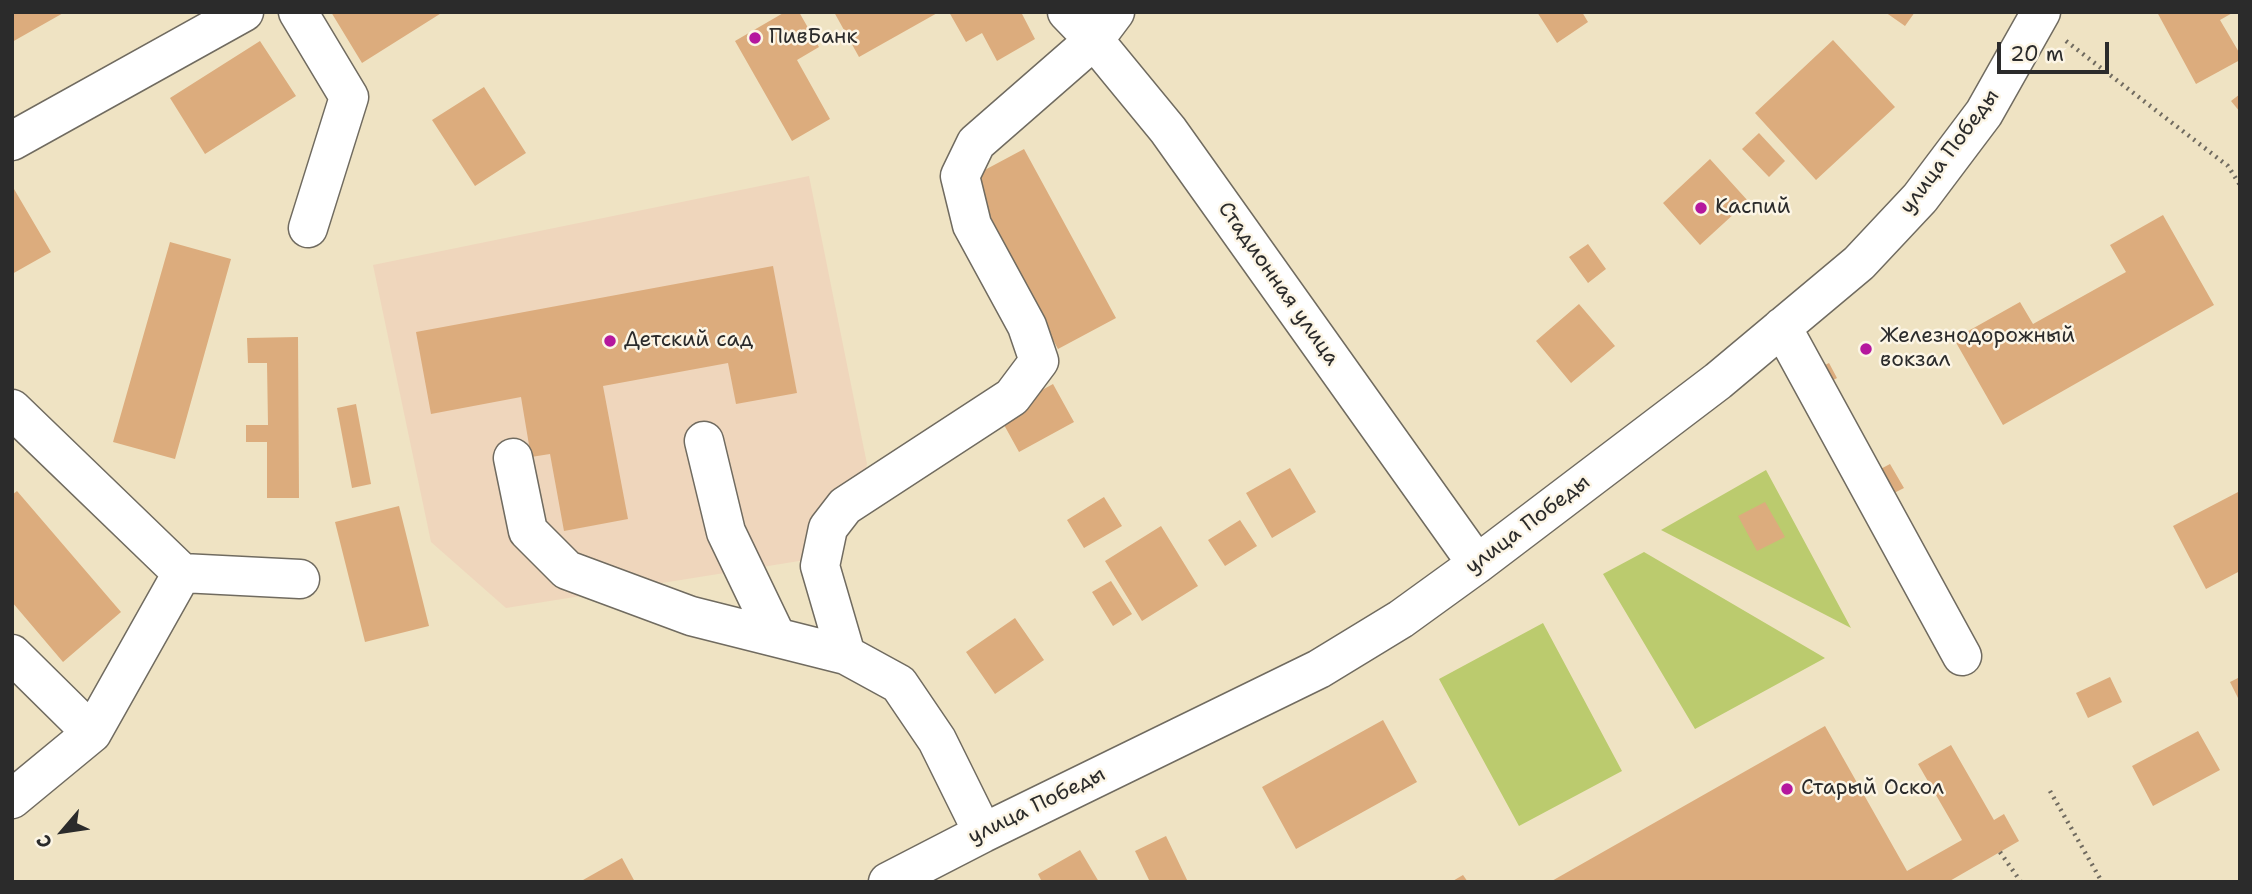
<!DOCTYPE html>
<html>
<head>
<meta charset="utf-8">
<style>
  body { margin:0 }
  #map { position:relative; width:2252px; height:894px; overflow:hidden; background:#efe3c3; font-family:"Shantell Sans",sans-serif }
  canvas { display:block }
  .frame { position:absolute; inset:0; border:14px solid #2b2b2b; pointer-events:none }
  .north { position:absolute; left:28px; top:796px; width:70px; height:70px; -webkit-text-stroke:5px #fcf5e5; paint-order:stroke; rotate:241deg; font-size:19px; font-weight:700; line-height:28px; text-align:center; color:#2b2b2b }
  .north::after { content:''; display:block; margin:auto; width:24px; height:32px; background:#2b2b2b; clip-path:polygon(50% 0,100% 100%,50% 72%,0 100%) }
  .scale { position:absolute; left:1997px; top:42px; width:112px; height:32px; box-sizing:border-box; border:4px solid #2b2b2b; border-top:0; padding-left:9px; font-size:21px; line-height:24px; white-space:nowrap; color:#2b2b2b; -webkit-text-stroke:5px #fcf5e5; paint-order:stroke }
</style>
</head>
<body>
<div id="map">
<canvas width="2252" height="894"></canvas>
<div class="frame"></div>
<div class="north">С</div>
<div class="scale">20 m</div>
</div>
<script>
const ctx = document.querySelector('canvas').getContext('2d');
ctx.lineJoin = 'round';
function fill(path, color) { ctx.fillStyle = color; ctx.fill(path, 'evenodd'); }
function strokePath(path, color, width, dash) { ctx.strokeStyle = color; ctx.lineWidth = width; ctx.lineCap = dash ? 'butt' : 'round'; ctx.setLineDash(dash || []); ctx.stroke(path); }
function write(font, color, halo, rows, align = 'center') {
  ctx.font = font + ' "Shantell Sans",sans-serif'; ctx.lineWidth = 5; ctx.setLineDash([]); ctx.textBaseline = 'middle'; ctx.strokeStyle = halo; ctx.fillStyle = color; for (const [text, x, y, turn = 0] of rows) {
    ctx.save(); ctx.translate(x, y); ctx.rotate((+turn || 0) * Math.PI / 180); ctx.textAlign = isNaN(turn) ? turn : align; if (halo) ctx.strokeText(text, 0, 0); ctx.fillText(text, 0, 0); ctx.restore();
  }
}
fill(new Path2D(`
  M809,176L867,464L843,554L506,608L431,542L373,265Z`), '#efd6bc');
fill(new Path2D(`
  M1766,470L1851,628L1661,530Z
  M1644,552L1825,658L1695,729L1603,574Z
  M1543,623L1622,771L1519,826L1439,679Z`), '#bbcb6e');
fill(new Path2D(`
  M12,12H65L12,42Z
  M331,12H443L362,63Z
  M785,12H799L819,47L797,60L830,119L792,141L735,41Z
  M834,12H939L859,57Z
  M949,12H1021L1035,39L997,61L982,33L966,42Z
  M1537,12H1582L1588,22L1557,43Z
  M1885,12H1915L1905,26Z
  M2157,12H2234L2220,20L2240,54V60L2196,84Z
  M1833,40L1895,107L1816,180L1755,113Z
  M260,41L296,96L205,154L170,98Z
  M484,87L526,153L475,186L432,120Z
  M2240,94V112L2231,101Z
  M1759,133L1785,161L1769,177L1742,149Z
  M1024,149L1116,318L1058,349L966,180Z
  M1710,159L1748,201L1700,245L1663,203Z
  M14,189L51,252L12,274V191Z
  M2163,215L2214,305L2003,425L1954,339L2020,302L2033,324L2126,272L2110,245Z
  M170,242L231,259L175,459L113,442Z
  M1588,244L1606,269L1588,283L1569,257Z
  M773,266L797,393L736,404L728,363L603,386L628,519L564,531L550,454L531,457L521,397L431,414L416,332Z
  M1579,304L1615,346L1571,383L1536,341Z
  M298,337L299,498H267V442H246V425H268L267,363H248L247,338Z
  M1829,363L1837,378L1821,387L1813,371Z
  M1053,384L1074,422L1019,452L998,414Z
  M356,404L371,484L352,488L337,408Z
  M1890,464L1904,488L1884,498L1871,474Z
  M1290,468L1316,512L1272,538L1246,493Z
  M17,491L121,612L63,662L12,602V495Z
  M2240,491V571L2206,589L2173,526Z
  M1104,497L1122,526L1084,548L1067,520Z
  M1765,502L1785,537L1757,551L1738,516Z
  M399,506L429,626L365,642L335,522Z
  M1240,520L1257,546L1225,566L1208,540Z
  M1161,526L1198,586L1142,621L1105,561Z
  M1111,581L1132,614L1113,626L1092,592Z
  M1015,618L1044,660L995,694L966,652Z
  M2110,677L2122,702L2088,718L2076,693Z
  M2240,677V702L2230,682Z
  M1383,720L1417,782L1296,849L1262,787Z
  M1825,726L1907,871L1962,840L1918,764L1951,745L1994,820L2004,814L2019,841L1948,882H1550Z
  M2198,731L2220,770L2153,806L2132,766Z
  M1166,836L1188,882H1150L1135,851Z
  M1080,850L1099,882H1042L1038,874Z
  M622,858L635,882H585L583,880Z
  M1463,875L1468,882H1451Z`), '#dcac7d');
const minor = new Path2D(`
  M298,12L349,97L308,228
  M1067,12L1094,40L1168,130L1477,564
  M12,141L244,12
  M1782,327L1962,656
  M12,409L182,573L300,579
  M704,441L726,532L776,636
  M513,458L528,531L567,570L691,616L846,655L899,684L937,740L983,833
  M12,654L92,733L182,573
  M846,655L820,566L828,528L845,506L1012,397L1039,361L1027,326L972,225L960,176L976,143L1094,40L1115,12
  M12,799L92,733
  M888,882L983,833L1319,669L1401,619L1477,564L1718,381L1859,263L1920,198L1984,113L2041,12`);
strokePath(minor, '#706b60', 41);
strokePath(new Path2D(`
  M2066,41L2228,166L2240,185
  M2050,791L2102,882
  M2000,852L2021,882`), '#706b60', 4.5, [2, 5]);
strokePath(minor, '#fff', 38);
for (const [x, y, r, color] of [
  [755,38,7,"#b5179e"],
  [1701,208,7,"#b5179e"],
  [610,341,7,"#b5179e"],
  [1866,349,7,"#b5179e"],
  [1787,789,7,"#b5179e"]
]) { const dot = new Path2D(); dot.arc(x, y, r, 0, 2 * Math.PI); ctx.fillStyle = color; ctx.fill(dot); strokePath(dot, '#fcf5e5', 2.5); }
write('21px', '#2b2b2b', '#fcf5e5', [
  ["ПивБанк",769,38],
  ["Каспий",1715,208],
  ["Железнодорожный",1880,337],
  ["вокзал",1880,361],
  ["Детский сад",624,341],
  ["Старый Оскол",1801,789]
], 'left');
write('21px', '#2b2b2b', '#fcf5e5', [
  ["улица Победы",1950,152,-53],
  ["Стадионная улица",1278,284,55],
  ["улица Победы",1528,525,-37],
  ["улица Победы",1037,806,-26]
]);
</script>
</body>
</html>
